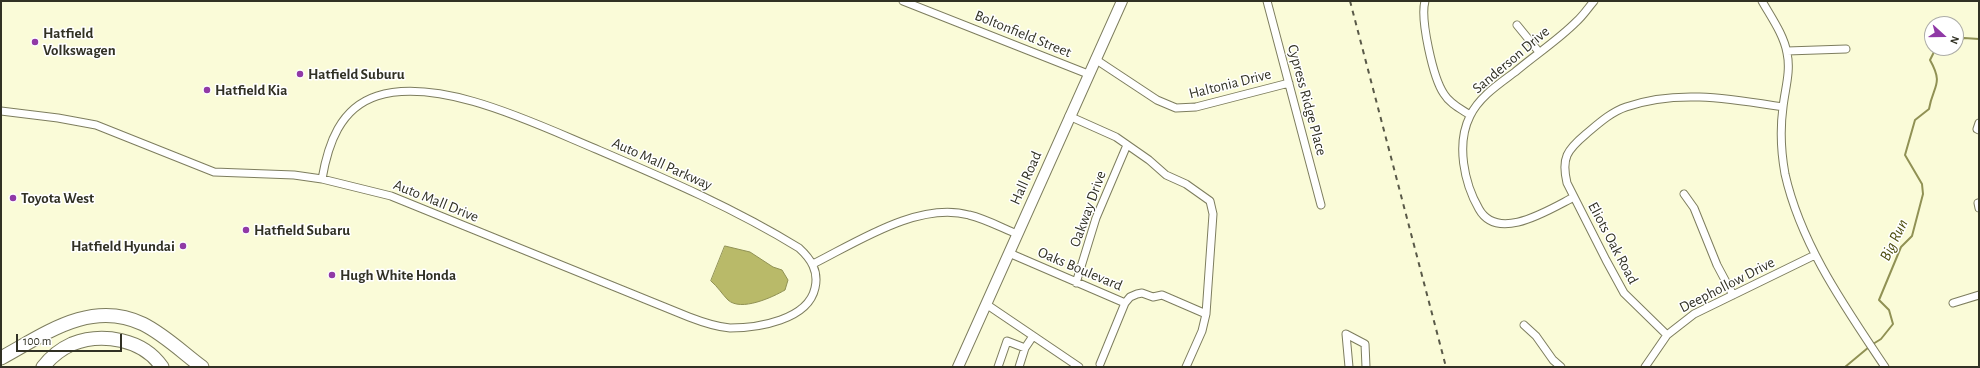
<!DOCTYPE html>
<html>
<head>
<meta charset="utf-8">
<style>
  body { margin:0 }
  #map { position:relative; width:1980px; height:368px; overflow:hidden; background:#fafbd8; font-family:"Alegreya Sans",sans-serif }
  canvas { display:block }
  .frame { position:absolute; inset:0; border:2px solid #313124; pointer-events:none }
  .north { position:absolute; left:1924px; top:16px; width:40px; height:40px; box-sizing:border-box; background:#fff; border:1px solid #adada7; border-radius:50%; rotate:111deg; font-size:11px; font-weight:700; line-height:16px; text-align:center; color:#313124 }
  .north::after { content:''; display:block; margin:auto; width:14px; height:18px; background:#9039a6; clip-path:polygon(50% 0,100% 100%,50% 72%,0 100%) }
  .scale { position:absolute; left:16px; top:334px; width:106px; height:18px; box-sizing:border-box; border:2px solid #313124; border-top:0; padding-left:5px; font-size:12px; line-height:14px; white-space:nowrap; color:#313124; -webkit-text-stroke:3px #fff; paint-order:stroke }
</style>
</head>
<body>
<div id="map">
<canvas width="1980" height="368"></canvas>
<div class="frame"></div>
<div class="north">N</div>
<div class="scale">100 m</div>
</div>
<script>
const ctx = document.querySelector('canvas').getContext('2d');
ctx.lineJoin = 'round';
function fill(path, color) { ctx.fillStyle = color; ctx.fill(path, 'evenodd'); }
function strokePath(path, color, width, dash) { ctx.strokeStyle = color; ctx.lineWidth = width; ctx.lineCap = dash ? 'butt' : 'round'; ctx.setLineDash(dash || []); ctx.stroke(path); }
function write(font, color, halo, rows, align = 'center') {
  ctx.font = font + ' "Alegreya Sans",sans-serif'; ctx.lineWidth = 3; ctx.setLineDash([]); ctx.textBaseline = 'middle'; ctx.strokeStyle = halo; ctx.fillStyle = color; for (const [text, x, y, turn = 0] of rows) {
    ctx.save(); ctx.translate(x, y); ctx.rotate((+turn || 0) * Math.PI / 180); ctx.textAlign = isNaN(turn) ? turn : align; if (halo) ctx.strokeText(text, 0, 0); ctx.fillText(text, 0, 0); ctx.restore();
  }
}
const water = new Path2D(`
  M725,246L750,252L773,267L782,270L788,280L785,290C773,297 741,312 728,300C722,294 718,287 711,281Z`);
fill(water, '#b9ba69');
strokePath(water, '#909154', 1);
strokePath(new Path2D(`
  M1956,44L1964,38L1979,39
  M1873,344L1881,339L1893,324L1889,310L1879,300L1901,247L1912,236L1923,194L1922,184L1905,155L1915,120L1929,109C1933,85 1944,85 1930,60L1934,52L1945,48
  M1845,367L1869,347`), '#909154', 2);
const street = new Path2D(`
  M903,1L1088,74
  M1267,1L1321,205
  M1425,1C1420,19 1433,78 1444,94C1450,104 1461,109 1470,115
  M1762,1C1771,17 1784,35 1787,53C1791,71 1785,89 1783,107C1780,129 1781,152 1785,174C1801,245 1845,307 1885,367
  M1517,25L1539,52
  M1787,51L1846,49
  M1095,59L1157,100L1176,108L1196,107L1289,83
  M1,111L58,118L96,125L214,172L294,175L322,179L391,196L689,317C702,322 716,327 730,328C758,328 808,320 815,288C819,271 811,259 799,248C734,208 666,179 596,149C538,125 440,76 377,96C340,108 328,144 322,179
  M1069,116L1116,137L1149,160L1166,175L1186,184L1210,201L1213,214L1206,314L1202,331L1186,367
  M1979,123L1977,129L1979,130
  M1684,194L1694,208L1717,265L1733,295
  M1574,197C1550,209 1498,243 1479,209C1464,183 1456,144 1470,116C1479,97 1499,84 1515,72C1535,55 1558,40 1576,22C1583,16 1588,8 1594,1
  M1978,203L1979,208
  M1009,253L1125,303
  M813,264C857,242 919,201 969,215C986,219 1002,228 1017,234
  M1076,283L1096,218L1127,145
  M1953,303L1979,295
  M986,304L1079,367
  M1524,325L1536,336L1553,360L1561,367
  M1667,335L1624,293L1606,260L1567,183C1561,158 1567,150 1586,134C1598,124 1611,112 1626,107C1677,89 1731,99 1783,107
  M1100,364L1125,303L1130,297L1137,294L1142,293L1153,297L1162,295L1206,314
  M998,367L1007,341L1025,348
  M1019,367L1025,348L1033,336
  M1349,367L1346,334L1365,344L1366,367
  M1645,367L1667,335L1694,314L1815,255`);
const secondary = new Path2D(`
  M958,367L1122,1`);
const highway = new Path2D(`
  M1,358C45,334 91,299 143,324C165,335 183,353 202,367
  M43,367C50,358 61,349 72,344C102,332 143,339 162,367`);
strokePath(street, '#7d7d5e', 9);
strokePath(secondary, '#7d7d5e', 12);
strokePath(highway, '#7d7d5e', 15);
strokePath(street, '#fff', 7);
strokePath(secondary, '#fff', 10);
strokePath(highway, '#fff', 13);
strokePath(new Path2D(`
  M1350,1L1446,367`), '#595948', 2, [5, 5]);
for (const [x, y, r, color] of [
  [35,42,4,"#9039a6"],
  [300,74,4,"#9039a6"],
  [207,90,4,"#9039a6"],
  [13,198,4,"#9039a6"],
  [246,230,4,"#9039a6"],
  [183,246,4,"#9039a6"],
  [332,275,4,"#9039a6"]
]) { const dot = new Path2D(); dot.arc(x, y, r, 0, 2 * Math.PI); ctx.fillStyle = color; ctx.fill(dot); strokePath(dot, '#fff', 1.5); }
write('bold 15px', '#313124', '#fff', [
  ["Hatfield",43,33],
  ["Volkswagen",43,50],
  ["Hatfield Suburu",308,74],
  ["Hatfield Kia",215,90],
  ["Toyota West",21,198],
  ["Hatfield Subaru",254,230],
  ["Hatfield Hyundai",175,246,"right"],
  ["Hugh White Honda",340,275]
], 'left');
write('15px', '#313124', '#fff', [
  ["Boltonfield Street",1023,34,22],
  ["Sanderson Drive",1511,60,-40],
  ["Haltonia Drive",1230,84,-14],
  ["Cypress Ridge Place",1307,100,75],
  ["Auto Mall Parkway",662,164,24],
  ["Hall Road",1026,178,-66],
  ["Auto Mall Drive",436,201,22],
  ["Oakway Drive",1088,209,-70],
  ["Eliots Oak Road",1613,243,62],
  ["Oaks Boulevard",1080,269,23],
  ["Deephollow Drive",1727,285,-27]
]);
write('italic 16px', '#4b4b0b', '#fff', [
  ["Big Run",1894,240,-64]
]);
</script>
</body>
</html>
